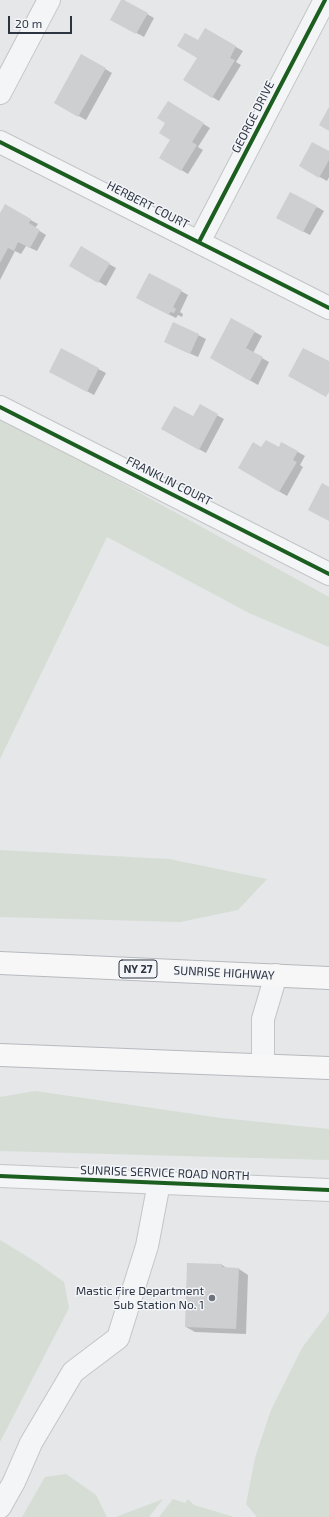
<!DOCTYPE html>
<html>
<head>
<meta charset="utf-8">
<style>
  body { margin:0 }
  #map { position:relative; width:329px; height:1517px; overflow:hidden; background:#e5e7e9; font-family:"Exo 2",sans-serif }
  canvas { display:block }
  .scale { position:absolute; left:8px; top:16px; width:64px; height:18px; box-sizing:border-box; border:2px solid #2c3442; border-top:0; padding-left:5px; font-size:12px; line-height:14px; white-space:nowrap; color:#2c3442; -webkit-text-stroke:3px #f3f5f8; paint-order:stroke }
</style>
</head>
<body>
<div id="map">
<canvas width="329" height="1517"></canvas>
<div class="scale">20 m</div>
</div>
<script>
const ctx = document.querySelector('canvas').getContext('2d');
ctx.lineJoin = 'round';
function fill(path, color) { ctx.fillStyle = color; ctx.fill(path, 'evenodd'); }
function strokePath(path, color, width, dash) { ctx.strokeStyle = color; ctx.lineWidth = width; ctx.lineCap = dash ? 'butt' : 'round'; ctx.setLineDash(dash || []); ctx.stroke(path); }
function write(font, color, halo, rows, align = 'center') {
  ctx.font = font + ' "Exo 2",sans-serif'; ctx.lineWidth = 3; ctx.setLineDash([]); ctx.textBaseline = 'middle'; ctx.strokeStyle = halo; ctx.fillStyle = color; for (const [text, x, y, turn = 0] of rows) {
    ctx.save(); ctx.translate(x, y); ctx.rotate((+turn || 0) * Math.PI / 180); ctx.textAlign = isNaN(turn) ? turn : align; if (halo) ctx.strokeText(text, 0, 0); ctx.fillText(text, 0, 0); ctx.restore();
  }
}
fill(new Path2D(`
  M0,416L329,597V647L249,613L107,537L0,759Z
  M0,850L169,859L267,879L238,910L180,922L0,917Z
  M35,1091L221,1118L329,1129V1160L0,1151V1097Z
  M0,1240L36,1262L64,1282L69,1308L0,1442Z
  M329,1312V1517H257L246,1504L255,1458L271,1410L302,1348Z
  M66,1474L96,1495L107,1517H22L45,1477Z
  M163,1499L149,1517H116Z
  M173,1499L185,1503L188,1499L194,1505L234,1517H159Z`), '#d6ddd5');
fill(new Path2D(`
  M122,0L154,18L144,37L111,19Z
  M206,30L243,51L236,62L241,65L219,101L184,80L198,57L199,42Z
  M82,55L112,73L86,120L55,103Z
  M175,106L210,128L198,147L203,150L188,174L160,157L171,139Z
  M329,153V177L327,181L300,166Z
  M5,206L38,224L35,228L46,235L37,251L26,246L21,254L15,251L0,280V215Z
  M317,207L324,211L310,235L285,222Z
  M81,248L116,268L106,286L71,265Z
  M181,291L188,295L180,312L183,314L182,317L178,315L176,318L144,302Z
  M174,323L206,339L198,357L173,346Z
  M255,332L262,336L253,353L269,362L258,385L211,358Z
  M61,350L106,373L94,395L57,375Z
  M200,406L224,419L206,453L162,429L194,417Z
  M282,443L305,456L300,465L303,467L287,496L239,468L262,448H279Z
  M222,1265L228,1269H239L248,1275L246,1334L195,1332L186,1327Z`), '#0003');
fill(new Path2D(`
  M121,0H124L148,13L136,34L110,20Z
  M205,28L236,46L230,58L235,60L212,98L183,80L197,58L177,46L185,33L198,40Z
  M81,54L106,68L78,117L54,103Z
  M168,101L204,123L192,142L197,145L181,171L159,158L170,140L159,133L165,123L157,118Z
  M329,107V131L319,125Z
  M312,142L329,151V160L319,178L299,166Z
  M290,192L317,206L303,232L276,218Z
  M5,204L31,219L29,223L40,230L30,248L18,242L14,251L8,248L0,263V213Z
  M81,246L110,263L98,283L69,266Z
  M149,273L182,290L173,307L176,309L174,313L170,312L169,315L136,298Z
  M231,318L255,331L246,348L263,357L250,381L210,358Z
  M173,322L199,334L190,354L164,342Z
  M61,348L99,368L87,392L49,372Z
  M303,348L329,361V392L326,397L288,376Z
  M200,404L218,414L199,450L161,429L174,406L193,416Z
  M266,440L279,447L281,442L298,451L293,460L297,462L279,492L238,468L253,442L261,447Z
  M322,483L329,487V521L308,510Z
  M187,1263L222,1264V1267L239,1268L236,1329L185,1327Z`), '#cdcfd1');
const minor = new Path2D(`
  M0,93L49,0
  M0,142L329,308
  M199,242L325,0
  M0,407L329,574
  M263,1065V1019L276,975
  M0,1176L329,1190
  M0,1507L14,1482L31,1443L73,1372L118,1338L147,1246L159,1183`);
const highway = new Path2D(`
  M0,963L329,978
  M0,1055L329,1068`);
strokePath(minor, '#c3c5c7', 24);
strokePath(highway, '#b7babe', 24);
strokePath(minor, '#f4f5f6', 22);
strokePath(highway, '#f7f7f8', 22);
strokePath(new Path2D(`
  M0,142L329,308
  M199,242L325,0
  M0,407L329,574
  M0,1176L329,1190`), '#1b5e20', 4);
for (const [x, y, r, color] of [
  [212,1298,4,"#6d737c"]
]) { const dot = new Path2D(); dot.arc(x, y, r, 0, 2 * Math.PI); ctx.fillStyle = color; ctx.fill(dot); strokePath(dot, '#f3f5f8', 1.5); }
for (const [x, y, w] of [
  [138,969,38]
]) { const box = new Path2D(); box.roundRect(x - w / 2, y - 9, w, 18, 3); ctx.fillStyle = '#f3f5f8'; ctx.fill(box); strokePath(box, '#2c3442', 1); }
write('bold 11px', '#2c3442', null, [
  ["NY 27",138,969]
]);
write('12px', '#2c3442', '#f3f5f8', [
  ["GEORGE DRIVE",253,117,-63],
  ["HERBERT COURT",148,205,27],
  ["FRANKLIN COURT",169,481,27],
  ["SUNRISE HIGHWAY",224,973,3],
  ["SUNRISE SERVICE ROAD NORTH",165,1173,2]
]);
write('12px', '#2c3442', '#f3f5f8', [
  ["Mastic Fire Department",204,1291],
  ["Sub Station No. 1",204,1305]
], 'right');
</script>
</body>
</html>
